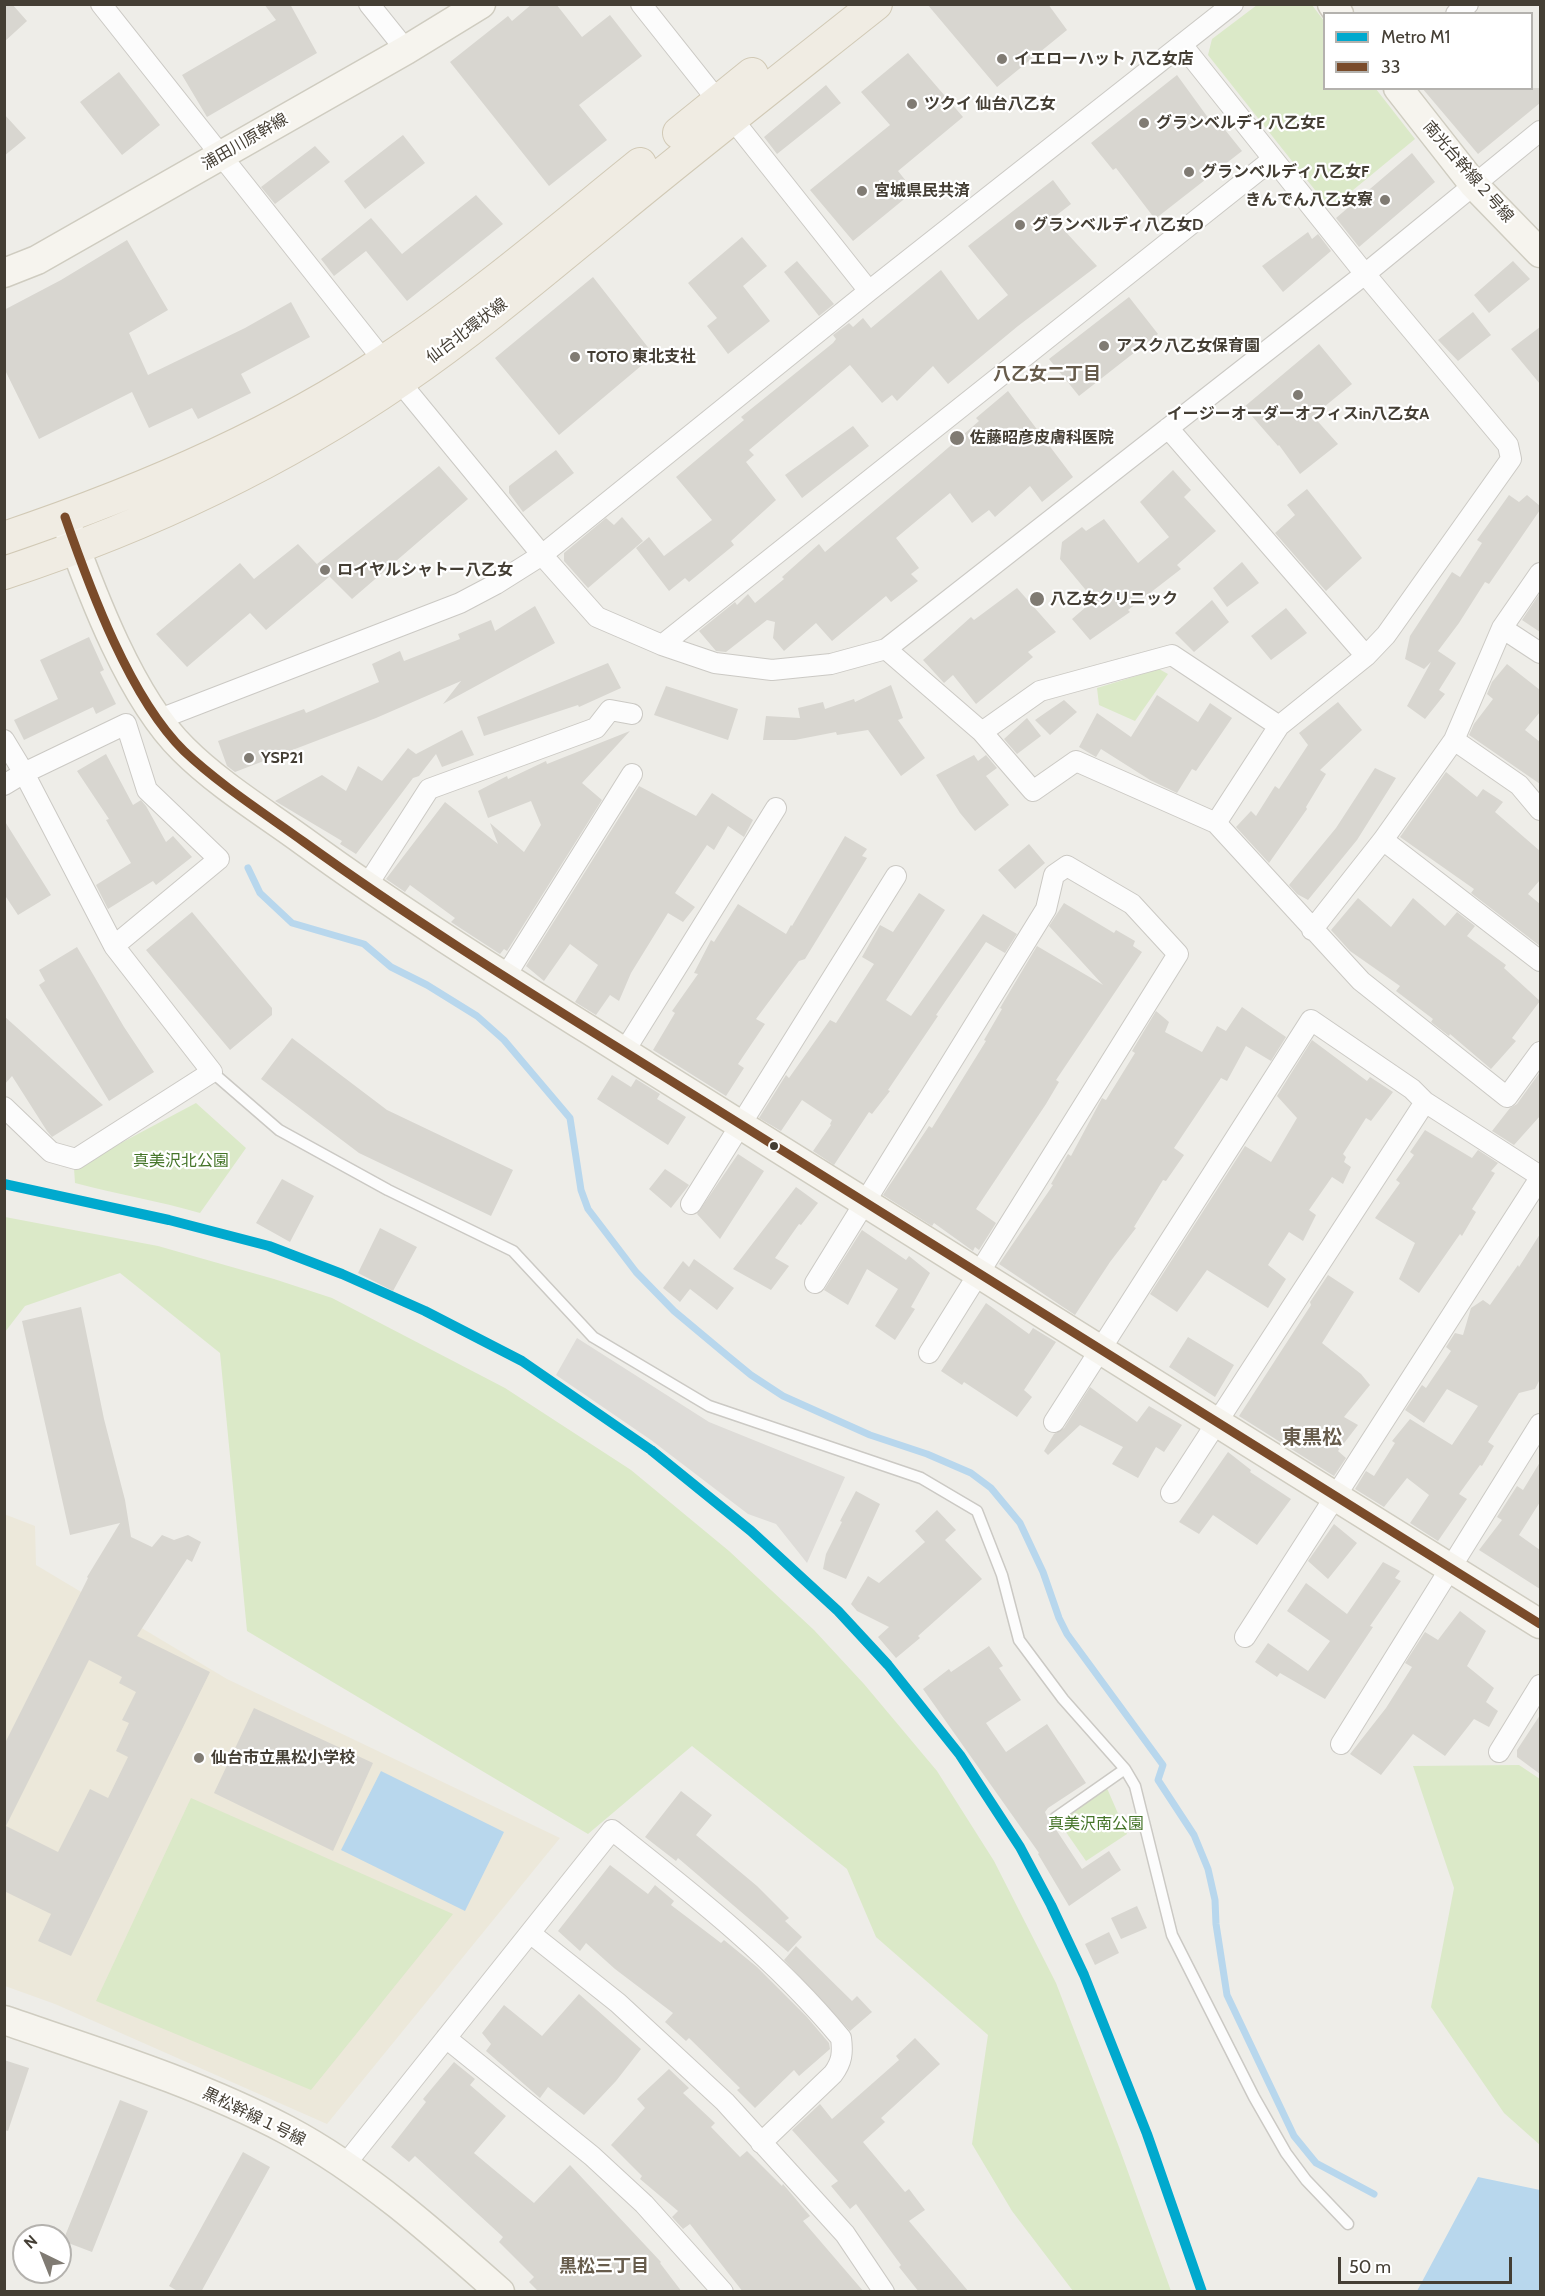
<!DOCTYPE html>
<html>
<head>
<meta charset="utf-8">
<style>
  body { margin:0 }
  #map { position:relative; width:1545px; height:2296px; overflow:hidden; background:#eeede8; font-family:Cabin,sans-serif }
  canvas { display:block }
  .frame { position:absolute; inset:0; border:6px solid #443e34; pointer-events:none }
  .legend { position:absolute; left:1323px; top:12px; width:210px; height:78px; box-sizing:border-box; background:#fff; border:2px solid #b4b2ae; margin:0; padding:8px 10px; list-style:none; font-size:18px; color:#443e34 }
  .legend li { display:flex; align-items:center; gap:12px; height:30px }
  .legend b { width:30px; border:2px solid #b4b2ae }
  .north { position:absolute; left:12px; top:2224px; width:60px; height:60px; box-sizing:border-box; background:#fff; border:2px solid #b4b2ae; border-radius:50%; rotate:317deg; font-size:16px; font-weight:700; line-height:24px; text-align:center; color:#443e34 }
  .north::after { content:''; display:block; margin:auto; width:21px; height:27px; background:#807b73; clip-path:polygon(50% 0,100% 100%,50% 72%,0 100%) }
  .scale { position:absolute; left:1338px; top:2257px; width:174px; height:27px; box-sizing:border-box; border:3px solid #443e34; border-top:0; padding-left:8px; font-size:18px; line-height:21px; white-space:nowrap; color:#443e34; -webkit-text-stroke:4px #fff; paint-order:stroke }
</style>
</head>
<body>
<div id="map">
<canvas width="1545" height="2296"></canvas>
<div class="frame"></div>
<ul class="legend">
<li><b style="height:8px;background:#00a9ce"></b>Metro M1</li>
<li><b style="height:8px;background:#7a4b2a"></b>33</li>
</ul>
<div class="north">N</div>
<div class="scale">50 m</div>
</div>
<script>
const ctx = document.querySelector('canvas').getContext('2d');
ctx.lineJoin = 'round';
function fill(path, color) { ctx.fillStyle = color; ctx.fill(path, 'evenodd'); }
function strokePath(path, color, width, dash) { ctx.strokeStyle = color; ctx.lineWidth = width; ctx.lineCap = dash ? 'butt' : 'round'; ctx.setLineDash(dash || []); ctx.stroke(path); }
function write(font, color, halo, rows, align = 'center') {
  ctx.font = font + ' Cabin,"Noto Sans JP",sans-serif'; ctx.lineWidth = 4.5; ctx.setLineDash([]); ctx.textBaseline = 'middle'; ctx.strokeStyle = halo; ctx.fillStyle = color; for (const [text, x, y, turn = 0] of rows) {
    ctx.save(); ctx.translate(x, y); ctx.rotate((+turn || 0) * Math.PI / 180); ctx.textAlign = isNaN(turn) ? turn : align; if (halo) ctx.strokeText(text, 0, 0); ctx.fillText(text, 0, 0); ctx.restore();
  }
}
fill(new Path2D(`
  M4,1514L35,1526L36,1565L227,1679L560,1838L327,2124L55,2004L5,1986Z`), '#ece8da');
fill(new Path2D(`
  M1257,5H1312L1324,21V88L1376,89L1415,139L1330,209L1208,55L1212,39Z
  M1159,669L1168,674L1135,721L1099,705L1097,688Z
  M196,1103L246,1148L200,1213C159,1201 117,1194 75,1183L74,1168Z
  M5,1217L158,1246L274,1279L332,1298L505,1388L631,1470L729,1551L814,1630L864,1684L937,1771L994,1861L1056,1983L1119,2147L1171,2291H1073L1012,2211L972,2144L988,2035L876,1937L847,1869L692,1746L588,1834L247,1631L220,1353L120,1273L25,1306L5,1332Z
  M1519,1765L1540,1779V2145L1504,2113L1431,2007L1454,1888L1413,1766Z
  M1106,1786L1127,1834L1086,1861L1059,1822Z
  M191,1798L453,1914L311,2090L96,2001Z`), '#dbe9c8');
fill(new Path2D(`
  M577,1338L709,1422L845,1477L807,1563L776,1524L748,1514L651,1440L556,1375Z`), '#dedcd8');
fill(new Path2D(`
  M381,1771L504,1832L465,1911L341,1850Z
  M1478,2177L1540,2190V2291H1417Z`), '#b8d7ed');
strokePath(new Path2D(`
  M248,868L260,893L292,923L364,944L391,967L427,985L477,1016L504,1040L570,1118L581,1190L588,1209L636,1272L674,1311L729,1357L751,1375L783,1396L870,1435L927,1454L971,1473L991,1488L1020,1523L1043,1572L1059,1618L1067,1634L1163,1765L1158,1780L1194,1835L1208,1869L1215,1900L1216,1924L1227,1995L1294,2136L1316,2163L1374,2194`), '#b8d7ed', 7);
fill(new Path2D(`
  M4,4H12L27,21L4,42Z
  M264,4H290L317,53L207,117L182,75L276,20Z
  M532,4H556L582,37L610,15L642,56L579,105L607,140L549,186L450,62L508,16L512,21Z
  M927,4H1048L1067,30L997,87Z
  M908,53L963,117L898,171L914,191L853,241L810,190L890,125L861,92Z
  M119,72L160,125L122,155L80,102Z
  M1177,75L1217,130L1222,126L1242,151L1155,219L1116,168L1113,170L1091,143Z
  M826,85L841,103L777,154L764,137Z
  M1422,88H1540V103L1478,154Z
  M4,114L26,138L4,156Z
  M403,135L425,163L365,209L344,181Z
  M315,146L330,162L275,204L261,187Z
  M1412,153L1435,182L1359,247L1336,218Z
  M1053,180L1071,204L1053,218L1097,266L1018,326L948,384L933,366L897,401L892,395L882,403L850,365L749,450L754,455L746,462L776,500L731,541L734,545L689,582L685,578L669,591L636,548L649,537L664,556L712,520L676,477L744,420L741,417L833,343L836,339L833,335L849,323L853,327L863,318L871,328L941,270L978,320L1008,295L968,246Z
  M476,195L503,224L407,301L366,251L334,276L321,259L371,218L402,254Z
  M1308,232L1312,239L1318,234L1331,251L1283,292L1262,266Z
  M742,237L767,266L743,286L770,321L728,354L707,326L717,318L688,283Z
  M127,240L168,310L129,333L148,375L245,328L291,302L310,337L241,374L251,393L198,419L192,408L149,428L132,392L39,439L4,368V310L61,280Z
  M797,261L834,304L819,316L784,272Z
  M1513,261L1530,279L1489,313L1474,295Z
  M593,277L654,355L559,435L495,358Z
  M1129,297L1158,334L1079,396L1049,359Z
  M1473,312L1491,335L1458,361L1438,340Z
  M1540,327V384L1511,349Z
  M1319,344L1352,384L1313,416L1338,444L1300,474L1279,445L1278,446L1244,407Z
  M1008,391L1073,477L1042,502L1030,486L995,517L989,510L972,523L950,493L896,538L919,568L911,574L918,581L891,602L886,596L832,641L816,623L784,651L773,638L775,622L767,620L726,652L716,651L699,631L735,602L737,605L748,594L755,603L784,579L782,577L819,544L825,552L919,473L979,421L976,418Z
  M853,426L869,446L802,498L785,475Z
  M556,450L574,473L523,512L509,493V486Z
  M439,466L468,499L352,599L317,564Z
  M1173,470L1191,490L1184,497L1216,531L1177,565L1181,569L1128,610L1130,612L1090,640L1072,619L1094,600L1060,559L1062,542L1082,527L1086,531L1104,519L1138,563L1169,537L1140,502Z
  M1307,489L1362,558L1326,591L1275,533L1295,515L1287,505Z
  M1509,495L1519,502L1527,495L1540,506V510L1489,584L1485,582L1459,623L1438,651L1456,663L1439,690L1445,694L1425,719L1407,706L1431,662L1424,669L1405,659L1410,636L1452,572L1460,577L1482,543L1477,540Z
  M622,517L643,541L588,588L564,561V553L606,518L614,525Z
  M298,544L329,577L266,630L250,613L187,667L156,634L240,563L254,579Z
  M1242,562L1259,583L1227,607L1213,588Z
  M1017,588L1056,632L1028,652L1033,657L976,704L953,675L944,683L923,660L971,617L974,620Z
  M1540,593V632L1522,620Z
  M1212,600L1229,622L1194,652L1175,633Z
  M535,606L555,643L443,704L461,681L376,718L235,772L227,766L218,741L304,709L306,713L379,682L372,664L400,651L404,661L460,639L458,634L491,620L495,631Z
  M1286,608L1307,633L1271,660L1251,636Z
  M89,637L104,670L100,672L116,704L96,714L93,707L24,740L14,720L58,699L40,660Z
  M608,663L621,688L579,707L578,705L484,736L477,717Z
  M1507,664L1540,690V712L1525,730L1540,742V784L1469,735L1474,724L1493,699L1487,694L1492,682Z
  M891,685L903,718L898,720L925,758L901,776L868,730L837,735L836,732L795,740H763L766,716L800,718L798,708L823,702L825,709L854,699L855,702Z
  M666,686L738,709L728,740L654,715Z
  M1157,695L1198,722L1210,703L1232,718L1196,771L1192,769L1177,793L1150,780L1101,749L1096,757L1079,747L1097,713L1131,737Z
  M1064,700L1077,712L1050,735L1035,720Z
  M1338,702L1362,730L1320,770L1326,774L1306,807L1307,809L1269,863L1236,827L1251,811L1256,816L1275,786L1279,789L1308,745L1299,733Z
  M1027,718L1041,736L1017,754L1004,739Z
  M462,730L474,755L442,767L436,754L419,776L413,778L356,854L340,844L342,841L275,801L322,775L346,791L358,766L382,781L408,748L416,754Z
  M630,731L582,783L602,800L507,951L504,949L500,954L451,922L455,918L410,885L405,892L386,879L445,802L498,844L490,823L524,852L541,825L531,801L488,818L478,791L507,776L508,779L546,761L547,764Z
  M106,754L133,805L141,800L146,806L166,842L173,836L192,857L156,885L153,881L108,909L96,885L131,863L106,820L109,819L77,771Z
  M974,755L978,761L986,755L997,768L986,776L1009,805L975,831L960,813L936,775Z
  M1375,768L1396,778L1357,840L1308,900L1297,894L1289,885L1336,828Z
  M1446,772L1477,797L1483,789L1503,802L1495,812L1540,851V880L1528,894L1540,904V946L1471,893L1474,889L1400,837Z
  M639,786L696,816L712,793L753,820L744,837L728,826L714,850L707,845L675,893L695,907L683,922L668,913L631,973L619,1001L610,995L596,1015L575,1002L598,965L570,944L544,981L526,966Z
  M4,820L51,895L18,915L4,894Z
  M845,836L867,849L862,856L867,858L805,959L799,961L756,1019L765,1024L738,1064L744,1068L726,1096L653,1050L675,1013L672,1011L698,974L694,973L711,940L714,942L738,904L786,934L791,925L792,926Z
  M1029,844L1045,863L1015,889L998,870Z
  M919,893L945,910L886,1000L911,1016L983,914L1017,934L1005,953L986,942L936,1015L938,1016L888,1090L890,1091L872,1114L869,1112L834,1165L813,1151L831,1125L830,1124L832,1120L802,1100L781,1131L759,1118L786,1075L789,1078L830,1020L836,1023L874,964L862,957L880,925L893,932Z
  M1358,898L1391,927L1413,898L1445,926L1457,912L1475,926L1467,936L1506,965L1504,968L1540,1001L1512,1038L1516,1041L1491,1069L1450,1034L1449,1036L1431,1022L1433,1019L1396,991L1400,986L1350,951L1331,930Z
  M1064,903L1114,933L1116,930L1135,941L1133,946L1142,952L1056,1080L1059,1082L1046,1104L976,1209L996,1223L979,1250L975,1247L973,1251L934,1223L932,1226L883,1195L929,1126L932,1128L986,1041L984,1040L1002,1009L1000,1008L1037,946L1103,985L1049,926Z
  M192,912L272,1008V1015L230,1050L146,950Z
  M77,947L124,1027L154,1072L109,1101L39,985L45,981L39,970Z
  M1242,1007L1286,1037L1271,1061L1246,1046L1227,1081L1221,1078L1174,1148L1184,1155L1166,1181L1163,1180L1134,1227L1136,1228L1110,1262L1075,1315L999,1264L1053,1185L1051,1184L1068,1154L1071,1156L1102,1098L1106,1100L1135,1053L1132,1051L1156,1011L1169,1022L1165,1032L1202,1052L1217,1026L1226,1031Z
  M4,1016L103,1105L52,1137L47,1131L12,1076L4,1085Z
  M292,1038L387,1110L513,1170L491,1216L359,1153L261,1079Z
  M1312,1040L1367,1081L1370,1077L1393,1092L1371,1121L1366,1118L1343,1154L1346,1157L1344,1162L1351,1167L1343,1184L1332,1177L1309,1210L1316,1215L1303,1241L1289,1232L1268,1265L1286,1279L1268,1308L1207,1270L1177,1312L1150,1294L1245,1146L1271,1162L1297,1118L1277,1096Z
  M1540,1072V1116L1514,1145L1492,1131L1510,1108L1517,1104Z
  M612,1075L631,1087L636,1079L660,1094L657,1099L686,1117L668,1145L597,1099Z
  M1425,1130L1472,1158L1478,1150L1498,1163L1491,1171L1495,1173L1472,1209L1476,1212L1462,1236L1460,1234L1419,1293L1399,1279L1415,1243L1375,1218L1400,1183L1396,1180L1414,1155L1410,1152Z
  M738,1154L764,1171L720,1239L697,1214Z
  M665,1169L689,1185L671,1208L649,1189Z
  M282,1179L314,1196L290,1242L256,1223Z
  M796,1187L818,1203L801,1225L799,1224L775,1258L789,1266L771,1290L733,1269Z
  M380,1228L417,1247L393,1291L358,1273Z
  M862,1230L906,1260L909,1256L930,1273L911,1307L915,1309L895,1340L875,1326L898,1289L867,1269L848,1305L824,1290Z
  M1540,1234V1379L1535,1389L1519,1393L1488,1442L1494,1446L1482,1466L1480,1465L1459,1494L1467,1499L1438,1541L1410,1523L1429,1495L1407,1478L1384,1507L1355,1489L1366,1471L1374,1476L1395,1443L1392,1441L1410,1419L1452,1445L1478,1406L1447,1389L1424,1423L1405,1410L1422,1385L1426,1388L1451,1351L1446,1347L1455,1333L1463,1335L1471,1308L1483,1300L1490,1305L1518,1265L1519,1267Z
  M694,1259L734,1288L717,1310L690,1289L680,1302L663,1288L683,1261L689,1267Z
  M1328,1275L1354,1292L1322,1343L1361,1374L1370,1385L1344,1417L1358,1425L1338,1451L1346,1458L1334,1476L1239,1416L1311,1305L1310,1302Z
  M986,1303L1029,1334L1033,1328L1056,1342L1024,1390L1032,1397L1017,1417L964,1382L962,1385L941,1371Z
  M81,1307L104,1419L125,1500L131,1537L152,1547L162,1535L174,1540L188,1535L201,1542L192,1562L187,1559L137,1636L210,1672L71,1956L38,1941L51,1914L4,1891V1745L88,1578L87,1577L120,1523L70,1535L22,1321ZM89,1660L122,1677L119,1683L136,1692L122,1720L129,1723L116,1751L128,1757L108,1798L90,1789L58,1852L6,1826Z
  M1188,1337L1234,1365L1215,1397L1169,1367Z
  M1090,1387L1137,1422L1149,1406L1182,1425L1164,1452L1156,1447L1138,1478L1112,1464L1123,1447L1080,1425L1048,1455L1044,1451L1054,1434L1064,1428Z
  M1228,1452L1251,1470L1250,1472L1291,1499L1257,1545L1213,1515L1199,1534L1179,1522Z
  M1540,1462V1502L1519,1535L1540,1550V1589L1479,1550L1502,1520L1497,1517L1517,1486L1523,1490Z
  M856,1491L880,1504L846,1579L823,1569L826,1554L842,1522L840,1521Z
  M937,1510L956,1530L945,1540L982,1579L918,1636L920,1638L896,1658L878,1637L889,1627L857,1611L851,1604L868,1576L879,1583L925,1542L915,1531Z
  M1334,1524L1357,1543L1328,1579L1308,1561Z
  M1383,1562L1400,1571L1395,1578L1401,1581L1370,1626L1373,1627L1325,1699L1280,1673L1277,1677L1255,1662L1268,1643L1308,1671L1330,1641L1287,1611L1306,1583L1347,1614Z
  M1460,1611L1486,1631L1467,1666L1494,1688L1486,1702L1498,1711L1489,1727L1474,1719L1445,1756L1413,1734L1381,1775L1350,1754L1386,1708L1412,1667L1405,1663L1425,1632L1438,1640Z
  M989,1646L1003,1666L999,1668L1021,1700L986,1723L1006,1752L1047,1724L1086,1783L1048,1808L1045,1812L1049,1822L1053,1825L1082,1869L1109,1851L1121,1870L1069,1906L1038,1854L1039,1853L923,1689L949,1669L951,1672Z
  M254,1708L373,1763L333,1851L214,1793Z
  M1540,1715V1774L1517,1757V1750Z
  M681,1791L712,1815L696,1835L757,1886L789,1918L785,1921L802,1937L788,1952L678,1858L676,1861L645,1837Z
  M610,1865L648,1894L655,1885L674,1901L671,1905L721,1943L724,1940L757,1967L807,2017L829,2043L830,2049L799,2076L794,2070L755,2108L737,2090L740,2088L689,2038L686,2041L665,2022L673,2013L615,1969L586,1943L580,1951L558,1931Z
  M1137,1906L1147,1928L1121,1939L1111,1918Z
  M1109,1932L1119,1953L1095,1965L1085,1944Z
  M796,1946L852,2001L857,1996L872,2012L850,2031L784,1960Z
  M579,1994L641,2049L616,2081L584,2115L548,2087L540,2098L486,2051L491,2044L482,2033L504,2005L542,2036Z
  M915,2038L940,2064L881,2118L885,2122L863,2142L905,2192L909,2189L925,2210L909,2221L969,2292H919L899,2267L901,2265L856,2204L850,2209L831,2186L838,2181L792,2130L820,2104L832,2119L899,2060L896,2056Z
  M4,2060L29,2068L8,2131L4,2130Z
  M454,2062L475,2079L470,2085L506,2116L474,2153L534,2203L570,2165L661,2262L660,2263L682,2292H539L529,2282L534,2277L499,2242L503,2237L415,2156L409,2162L391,2147L426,2102L423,2099Z
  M669,2069L689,2088L683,2093L715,2123L711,2127L740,2157L747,2151L782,2186L783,2184L810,2216L803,2221L864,2292H743L690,2224L683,2229L672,2217L678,2211L640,2179L642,2176L611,2145L645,2108L637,2099Z
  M120,2100L148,2111L92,2252L63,2241Z
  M243,2152L270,2167L201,2292H179L169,2286Z`), '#d8d6d0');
const lane = new Path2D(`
  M212,1072L279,1130L388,1190L513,1251L593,1337L709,1406L921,1478L977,1511L1002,1575L1019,1640L1063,1699L1125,1769L1135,1786L1172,1935L1254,2097L1286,2153L1306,2180L1348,2224
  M1055,1818L1125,1769`);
const street = new Path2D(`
  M101,4L384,361
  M369,4L406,50
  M641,4L869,291
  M1456,14L1468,4
  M1183,46L1365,274L1508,445L1511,459L1386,635L1366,656L1279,726L1216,823
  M399,381L542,555L597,617L662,645L715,663L772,670L831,664L886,649L1365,274L1540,131
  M1168,428L1366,656
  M1502,628L1540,653
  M662,645L1273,159
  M886,649L982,732L1033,791L1076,761L1216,823L1361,981L1507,1097L1540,1052
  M157,720L460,603L496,584L542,555L869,291L1233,4
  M982,732L1040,691L1172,655L1279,726
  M4,740L24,773L114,946L212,1072L76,1159L51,1152L4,1107
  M1454,740L1519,785L1540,810
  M4,785L24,773L126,724L147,790L219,859L114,946
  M1383,840L1540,961
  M366,887L429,789L596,728L610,710L632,714
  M1312,930L1383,840L1454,740L1502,628L1540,573
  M505,977L632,774
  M624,1052L776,808
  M691,1204L896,876
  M815,1283L1046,909L1054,875L1067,866L1132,904L1178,954L929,1353
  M1054,1422L1311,1020L1412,1089L1425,1102L1540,1176
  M1171,1493L1425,1102
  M1245,1637L1540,1178
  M1341,1744L1540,1424
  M1499,1752L1540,1685
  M530,1933L618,2003L725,2102L845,2234L884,2292
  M446,2038L592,2156L644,2204L723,2292
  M344,2166L612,1830C693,1894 775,1958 841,2038C843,2053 842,2062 833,2074L761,2143`);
const secondary = new Path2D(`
  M1332,4L1339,14
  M1398,88L1474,185L1540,253
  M4,273L37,260L406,50L481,4
  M67,525C92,594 131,698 183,749C218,784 262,811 302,840C413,921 531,993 648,1067C944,1254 1243,1438 1540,1624
  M4,2020C100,2053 198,2083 287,2130C363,2170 436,2235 500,2292`);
const primary = new Path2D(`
  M679,133L752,74
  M4,538C135,494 271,437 386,360C475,301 557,231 640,164
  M4,573C144,527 280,463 401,380C477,328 546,269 617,211C702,141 789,73 876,4`);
strokePath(lane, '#cbc9c4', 13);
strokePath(street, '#cbc9c4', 22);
strokePath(secondary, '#cfccc0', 31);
strokePath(primary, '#d1c9b5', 34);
strokePath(lane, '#fcfcfc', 10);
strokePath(street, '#fcfcfc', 20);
strokePath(secondary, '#f6f4ee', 28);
strokePath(primary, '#f0ece3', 32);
strokePath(new Path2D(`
  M65,517C90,589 130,698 184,751C220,785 264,813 304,842C419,925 540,999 660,1074C952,1259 1247,1440 1540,1624`), '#7a4b2a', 9);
strokePath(new Path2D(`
  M4,1184L169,1220L269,1246L342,1274L425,1311L522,1361L651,1450L751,1531L838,1611L888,1665L960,1755L1020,1847L1051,1905L1084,1975L1147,2134L1202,2292`), '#00a9ce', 10);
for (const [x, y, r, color] of [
  [1002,59,6,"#807b73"],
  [912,104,6,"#807b73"],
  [1144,123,6,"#807b73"],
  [1189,172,6,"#807b73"],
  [862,191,6,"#807b73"],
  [1385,200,6,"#807b73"],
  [1020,225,6,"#807b73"],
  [1104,346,6,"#807b73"],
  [575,357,6,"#807b73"],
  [1298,395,6,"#807b73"],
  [957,438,8,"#807b73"],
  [325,570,6,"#807b73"],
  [1037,599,8,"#807b73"],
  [249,758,6,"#807b73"],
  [774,1146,5,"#443e34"],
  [199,1758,6,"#807b73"]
]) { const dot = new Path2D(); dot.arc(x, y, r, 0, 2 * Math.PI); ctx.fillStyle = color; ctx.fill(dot); strokePath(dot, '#fff', 2); }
write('bold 16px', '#443e34', '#fff', [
  ["イエローハット 八乙女店",1014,59],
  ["ツクイ 仙台八乙女",924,104],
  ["グランベルディ八乙女E",1156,123],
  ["グランベルディ八乙女F",1201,172],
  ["宮城県民共済",874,191],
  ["きんでん八乙女寮",1373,200,"right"],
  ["グランベルディ八乙女D",1032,225],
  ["アスク八乙女保育園",1116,346],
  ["TOTO 東北支社",587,357],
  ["イージーオーダーオフィスin八乙女A",1298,414,"center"],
  ["佐藤昭彦皮膚科医院",970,438],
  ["ロイヤルシャトー八乙女",337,570],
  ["八乙女クリニック",1050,599],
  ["YSP21",261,758],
  ["仙台市立黒松小学校",211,1758]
], 'left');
write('16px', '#443e34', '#fff', [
  ["浦田川原幹線",245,142,-30],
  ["南光台幹線２号線",1468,172,49],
  ["仙台北環状線",467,331,-37],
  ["黒松幹線１号線",254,2117,26]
]);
write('16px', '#457529', '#fff', [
  ["真美沢北公園",181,1161],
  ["真美沢南公園",1096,1824]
]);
write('bold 18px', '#675c4c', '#fff', [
  ["八乙女二丁目",1047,375],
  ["黒松三丁目",604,2267]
]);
write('bold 20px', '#675c4c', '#fff', [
  ["東黒松",1312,1438]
]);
</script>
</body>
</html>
